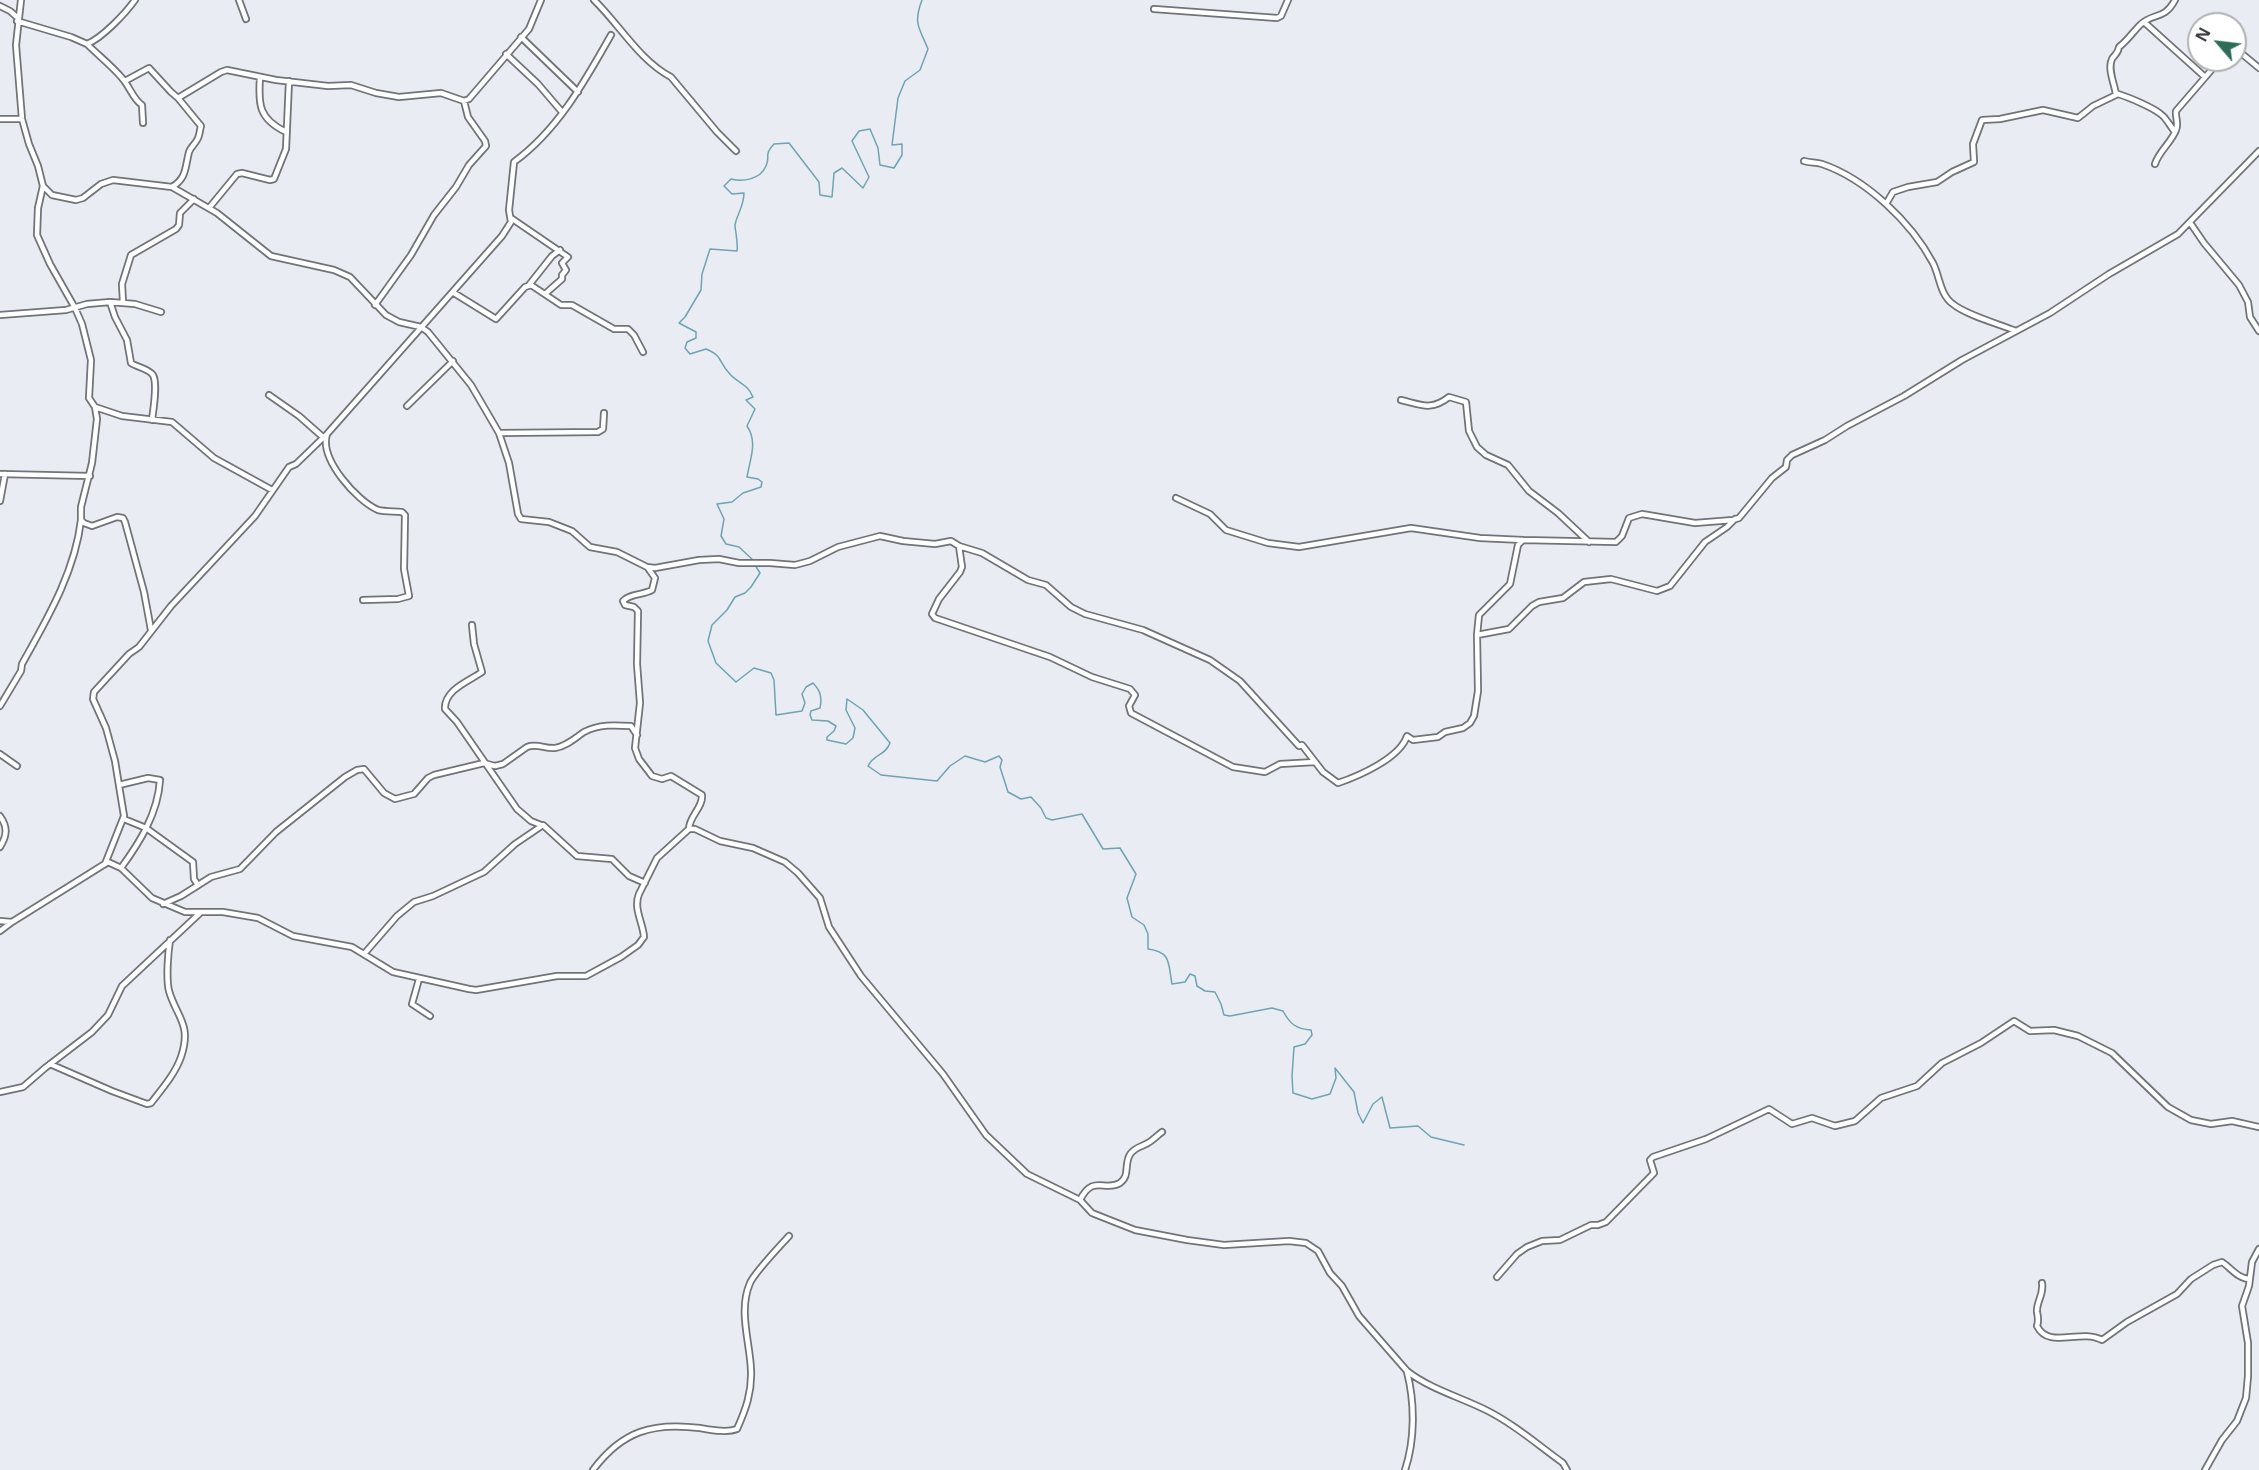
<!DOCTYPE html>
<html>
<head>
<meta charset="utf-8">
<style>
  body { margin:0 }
  #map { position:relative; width:2259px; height:1470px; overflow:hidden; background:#e9ecf2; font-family:"Open Sans",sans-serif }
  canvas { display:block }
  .north { position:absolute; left:2187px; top:12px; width:60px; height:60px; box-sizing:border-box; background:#fff; border:2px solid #b0b1b2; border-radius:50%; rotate:298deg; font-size:16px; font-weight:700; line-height:24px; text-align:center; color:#3a3b3e }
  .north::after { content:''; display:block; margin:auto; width:21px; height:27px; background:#2f6d5a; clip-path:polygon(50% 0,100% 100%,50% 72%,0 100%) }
</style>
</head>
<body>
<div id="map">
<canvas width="2259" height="1470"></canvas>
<div class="north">N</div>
</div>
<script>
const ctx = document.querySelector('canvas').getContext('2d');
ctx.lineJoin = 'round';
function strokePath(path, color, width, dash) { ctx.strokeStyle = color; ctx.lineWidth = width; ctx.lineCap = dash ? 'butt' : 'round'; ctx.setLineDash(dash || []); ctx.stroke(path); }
strokePath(new Path2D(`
  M753,560L739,547L726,544L721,536L724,519L717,504L732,502L743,493L761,487L762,482L758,479L747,477C750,459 758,442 747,426L755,409L746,400L753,397C747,383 737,383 729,373C718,361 723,356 706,349L690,354L685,348L687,342L696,338V332L679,323L685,317L701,290L702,274L710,249L737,251C738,242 736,235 735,226C735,218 744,207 744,193L732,194L724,186L731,179C742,182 760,180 766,166C771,155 763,156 774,144L789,143L819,182L820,195L832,197L834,173L842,168L863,188L869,177L852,141L859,131L870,129L878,148L880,165L894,168L902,155V144L892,145L898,98L905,81L920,70L928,49C919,27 913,24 922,0
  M755,565L760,573L751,587L745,593L735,597L727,610L712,625L708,641L716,663L736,682L754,668L771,673L774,680L776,715L802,711L805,703L802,694L806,687L813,683C821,691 822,698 820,708L811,711L810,715L812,720L828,721L836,726L834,731L827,737V740L846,744L853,738L855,728L846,710L847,699L863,710L890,743C885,756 874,754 868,766L881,775L937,781L950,766L965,756L985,762L999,756L1002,760L1000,767L1008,792L1021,799L1031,797L1041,808L1046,818L1052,820L1082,814L1103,849L1120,848L1136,874L1127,898L1132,917L1144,925L1148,934V949C1172,952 1168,964 1172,984L1185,982L1190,974L1195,976L1197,986L1205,991L1215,992L1221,1004L1224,1015L1230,1016L1272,1008L1283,1011C1290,1024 1296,1029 1311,1030L1312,1035L1305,1044L1294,1047L1292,1076L1293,1093L1312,1099L1330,1094L1336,1078L1335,1068L1354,1092L1358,1113L1363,1123L1373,1104L1382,1097L1390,1128L1418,1126L1431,1137L1464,1145`), '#70a3b2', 1.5);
const street = new Path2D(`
  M21,0L16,45L22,119L29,144L38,166L43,186L38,208L37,235L50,264L75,308L82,324L91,360L89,398L95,407L97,419L92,463L81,507V520L84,523L92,526L117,517L123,518L125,522L144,592L151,630
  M239,0L246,19
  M594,0C619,24 639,60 671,77L717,132L736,151
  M0,6L10,11L18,18
  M1154,9L1277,18L1281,16L1288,0
  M17,21L71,37L87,44C102,38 125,14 135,0
  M2144,22L2205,77
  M521,37L578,92
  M87,44C99,56 112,66 122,78C130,87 133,99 142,105L143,123
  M2235,48L2259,68
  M506,54L538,84L562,112
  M260,77C258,105 259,119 286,132
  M125,81L149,68L171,92L178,98L221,72L227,70L276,80L328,86L351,85L376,93L399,97L441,93L464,101L469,99L529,29L541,0
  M2116,95C2115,85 2107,69 2112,59C2115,54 2118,54 2119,47C2128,40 2132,33 2140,25C2153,12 2164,21 2175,0
  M0,119H22
  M1804,161C1810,163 1816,162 1822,164C1866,179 1911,222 1933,263C1940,277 1940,295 1953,304C1966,315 1999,324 2016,331
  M2155,164C2159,151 2171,143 2176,130C2179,123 2175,117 2176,111L2220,60
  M43,186L52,195L76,200L83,198L101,184L113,180L172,187L217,213L271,256L334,270L350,277L386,315L399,322L421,327L428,332L471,385L499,433L509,463L518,514L521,519L549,522L572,531L590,547L617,552L647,567L655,568L699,560L719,559L739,563H770L795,565L810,561L838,547L880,536L903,541L935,544L951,541L959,546L982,553L1028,580L1046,585L1071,607L1085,614L1143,630L1210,660L1240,681L1299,746L1302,745L1323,772L1338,783C1359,776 1400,758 1407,736L1413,740L1438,737L1445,732L1463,728L1470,723L1474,716L1478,691L1477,635L1479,615L1510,584L1518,545L1523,540L1616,542L1622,536L1629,518L1642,514L1695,523L1733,520L1739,518L1772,478L1786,467L1787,460L1792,455L1825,440L1847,426L1904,396L1962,360L2050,313L2109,274L2178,234L2259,151
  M172,187C187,178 185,167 189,152C191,146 198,142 199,135C200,132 200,129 201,126L178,98
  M1886,204L1893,192L1908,187L1937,182L1952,172L1974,162L1973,144L1982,120L2000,119L2043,110L2078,118L2093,106L2118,94C2128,97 2155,108 2163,116C2167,120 2171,127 2175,132
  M209,208L237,174L242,173L270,180L274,179L286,149L289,81
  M511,218L568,257L562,263L566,270L562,275V279L545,294
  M2191,224L2204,243L2239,285L2248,302L2250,317L2259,331
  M529,285L552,256L560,250
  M454,293L496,319L525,287L531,285L561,305H572L614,329H628L634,335L643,352
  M110,302L115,317L127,340L131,363C137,367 149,369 153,375C158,384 153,411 152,420
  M123,302L122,284L131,255L176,229L179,225L180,213L194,199
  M375,305L411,255L434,215L456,187L469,165L486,146L485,141L468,117L464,101
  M0,315L66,310L87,304L110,302L135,304L161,312
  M269,395L299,416L324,438
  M1401,400C1422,405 1431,411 1449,397L1466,402L1469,431L1477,447L1486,455L1508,465L1529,491L1558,513L1589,542
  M407,406L453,361
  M95,407L122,416L172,422L214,458L272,490
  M499,433L598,432L603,429L604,413
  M0,474L90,476
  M1176,498L1210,514L1226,530L1268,543L1299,547L1411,528L1480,538L1523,540
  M0,501L5,474
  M959,546L962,567L960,572L939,599L932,614L935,618L1050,657L1092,677L1130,689L1135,695L1129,706L1131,713L1233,767L1265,772L1280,764L1315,762
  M648,568L655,578L652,590C643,595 629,594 623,601L625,605L634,607L638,611L637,664L640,703L635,748L639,759L652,776L662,779L671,776L702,795C703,808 689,816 689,829
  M363,600L398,599L409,596L404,569L405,515L402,512C395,511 386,512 378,510C357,501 319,459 327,434L502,236L511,222L509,210L514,162C558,130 585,81 611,35
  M472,625L474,644L482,672C469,681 444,690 445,709L457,722L517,809L531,821L541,825
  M1477,635L1509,629L1532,606L1539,602L1563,598L1584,582L1611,579L1657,591L1670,586L1705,542L1727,527L1735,519
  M0,706L21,671L22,664C47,619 75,572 81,520
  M0,754L17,766
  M119,785L148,778L160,780C158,813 140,842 121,868
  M0,816C8,827 7,836 0,847
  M124,819L146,828L193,862L194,879L198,885
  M105,864L124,816L115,761L106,728L93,699L94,692L129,654L139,647L171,606L255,516L289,467L296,464L327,434
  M163,904L181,896L211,877L240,869L276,832L345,777L357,770L364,769L384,793L395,799L414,794L428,778L434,775L484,763L495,766L503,764L527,747C537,743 545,749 555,748C567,746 575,738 584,732C599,724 615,725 631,726L637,735
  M0,921L12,922L108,862L121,868L152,898L185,912H223L258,918L293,936L352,947L393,972L469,989L476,990L557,976H586L621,957L638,945L644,937C643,923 633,908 639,894L657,858L689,829H695L720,841L753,848L785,862L798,873L820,898L829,927L861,976L943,1074L986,1135L1027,1174L1080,1200L1092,1213L1135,1230L1187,1240L1224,1245L1289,1241L1306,1243L1318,1251L1330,1273L1342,1286L1359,1316L1407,1371C1430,1389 1460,1397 1486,1410C1514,1424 1538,1445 1563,1463L1567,1470
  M0,931L12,922
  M364,954L397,916L414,902L433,896L484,872L515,844L543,825L577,856L612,859L629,876L645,883
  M419,979L412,1004L430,1016
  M50,1064L112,1091L147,1104L151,1103C162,1089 175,1074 181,1057C192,1024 177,1018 169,991C166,978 168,953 170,940
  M0,1092L23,1087L45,1068L92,1032L108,1015L122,986L200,913
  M1080,1200C1093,1174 1105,1192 1120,1183C1131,1175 1123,1163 1131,1153C1137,1146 1145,1146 1151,1141C1155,1138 1158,1135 1162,1132
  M1497,1277L1517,1254L1527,1247L1542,1241L1560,1240L1591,1225H1598L1606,1222L1654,1173L1650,1160L1653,1157L1706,1139L1769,1109L1792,1124L1812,1118L1835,1126L1855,1121L1881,1098L1917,1086L1942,1063L1981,1043L2014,1021L2030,1031L2054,1030L2078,1036L2112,1053L2168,1107L2191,1120L2211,1124L2232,1121L2259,1127
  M2042,1283C2044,1295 2036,1302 2037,1312C2038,1318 2039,1320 2037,1326C2049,1350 2080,1328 2102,1340L2127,1322L2177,1294L2191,1279L2213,1265L2222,1262C2231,1268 2238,1279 2250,1279
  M593,1470C622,1431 653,1422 700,1428C712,1430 727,1433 737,1429C746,1409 752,1392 751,1370C750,1342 738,1311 750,1283C755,1272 780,1246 789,1236
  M1405,1470C1415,1440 1415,1403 1407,1372
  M2205,1470L2222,1440L2237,1421L2246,1398L2248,1376V1343L2242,1306L2249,1286L2252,1262L2259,1249`);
strokePath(street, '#707378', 8);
strokePath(street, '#fff', 4.5);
</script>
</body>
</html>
